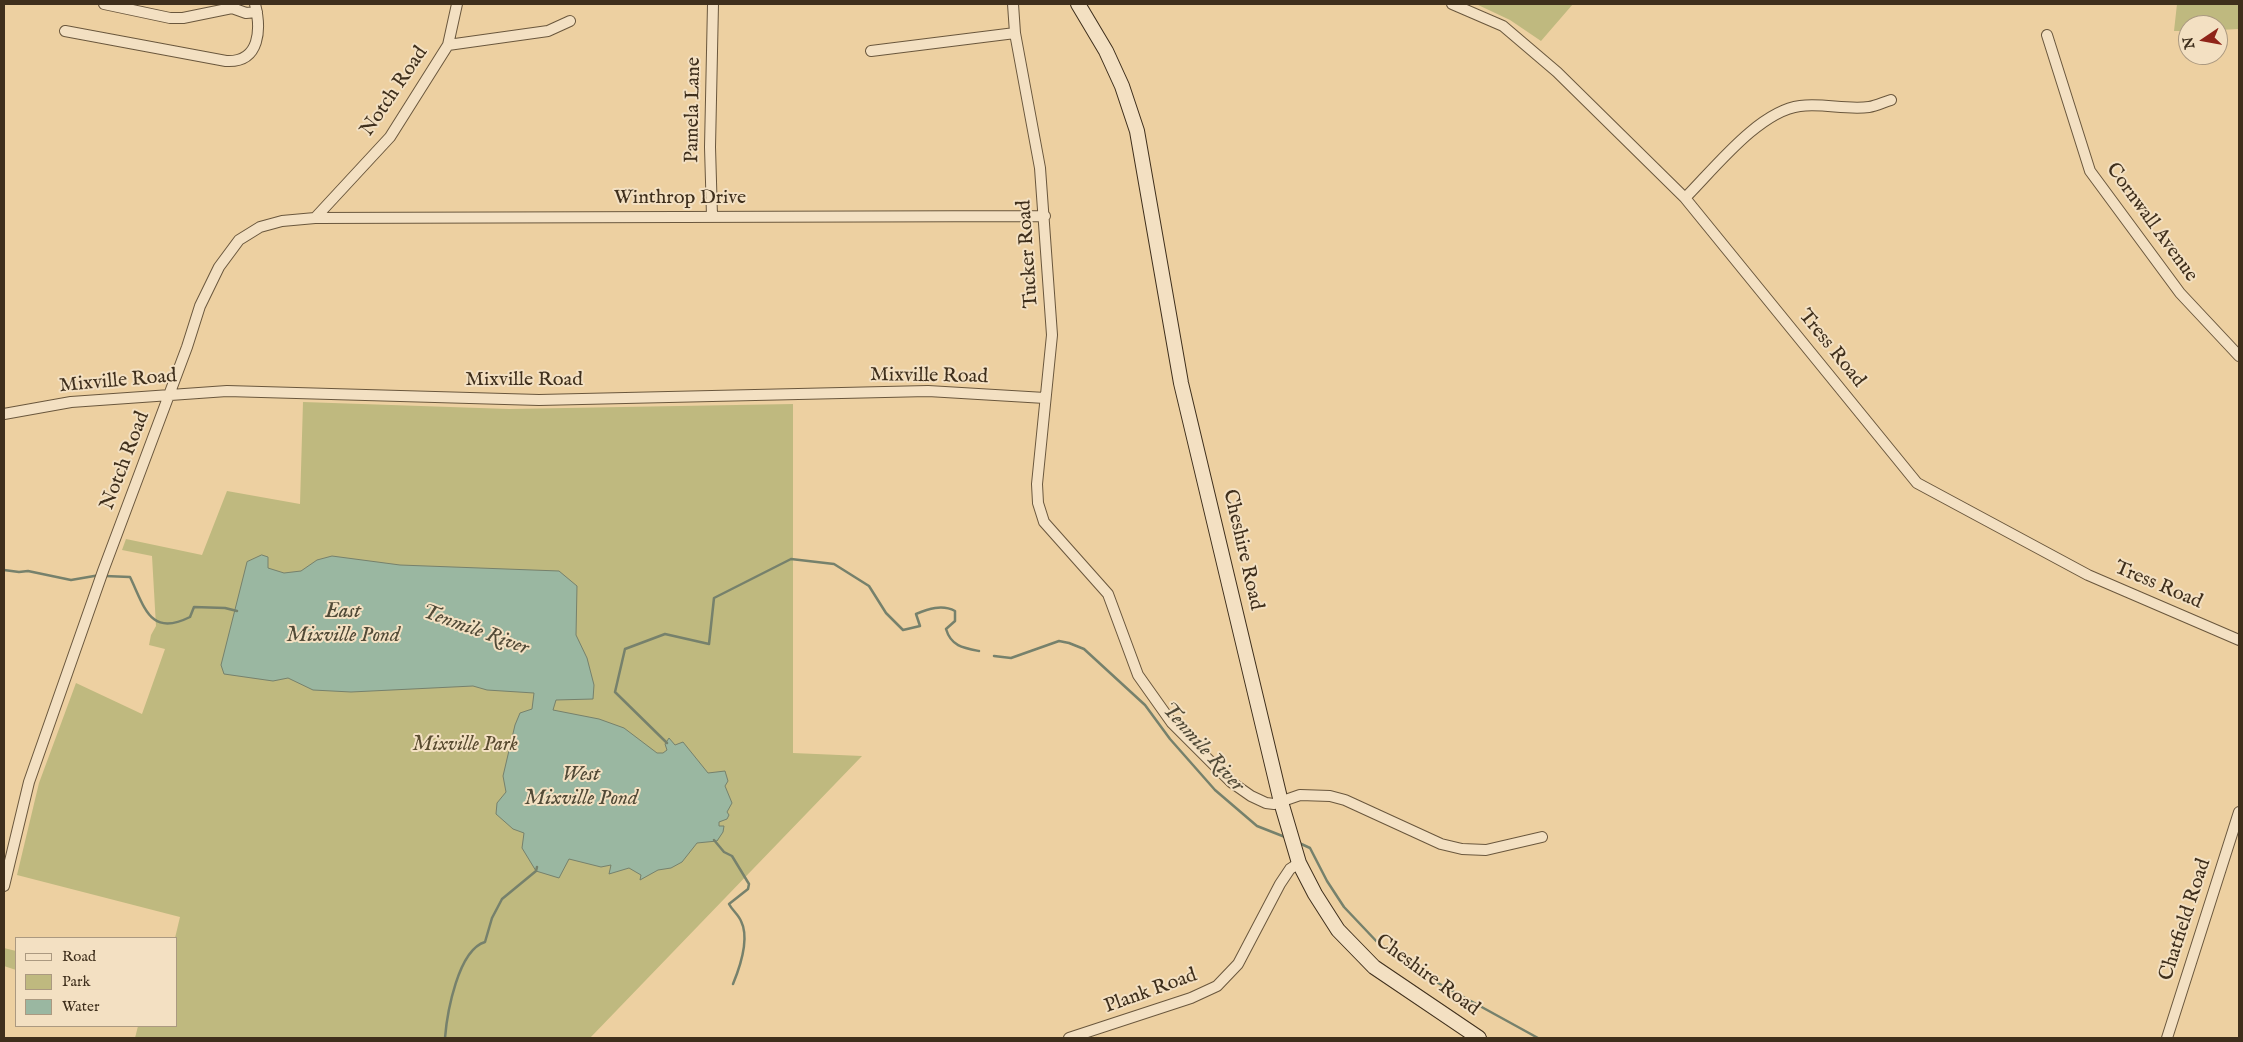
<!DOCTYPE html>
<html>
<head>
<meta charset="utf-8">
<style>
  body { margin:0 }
  #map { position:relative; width:2243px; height:1042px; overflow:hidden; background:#edd0a1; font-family:"IM FELL English",serif }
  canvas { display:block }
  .frame { position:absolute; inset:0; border:5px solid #3f2f1c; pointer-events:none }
  .legend { position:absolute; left:15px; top:937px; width:162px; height:90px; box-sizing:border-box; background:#f3e0c2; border:1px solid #ab9980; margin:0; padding:6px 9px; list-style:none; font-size:15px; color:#3f2f1c }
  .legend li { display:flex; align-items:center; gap:10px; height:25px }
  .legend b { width:25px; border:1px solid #ab9980 }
  .north { position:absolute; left:2178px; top:15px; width:50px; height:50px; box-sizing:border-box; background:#f3e0c2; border:1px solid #ab9980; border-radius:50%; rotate:258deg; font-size:14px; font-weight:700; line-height:20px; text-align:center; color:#3f2f1c }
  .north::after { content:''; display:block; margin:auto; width:18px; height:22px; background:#8f2418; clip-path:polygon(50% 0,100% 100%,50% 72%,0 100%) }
</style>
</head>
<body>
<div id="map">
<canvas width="2243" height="1042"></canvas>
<div class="frame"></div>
<ul class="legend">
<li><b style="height:6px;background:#f3e0c2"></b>Road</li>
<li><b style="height:14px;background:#bfb97f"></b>Park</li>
<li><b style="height:14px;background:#9ab7a1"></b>Water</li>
</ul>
<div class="north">N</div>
</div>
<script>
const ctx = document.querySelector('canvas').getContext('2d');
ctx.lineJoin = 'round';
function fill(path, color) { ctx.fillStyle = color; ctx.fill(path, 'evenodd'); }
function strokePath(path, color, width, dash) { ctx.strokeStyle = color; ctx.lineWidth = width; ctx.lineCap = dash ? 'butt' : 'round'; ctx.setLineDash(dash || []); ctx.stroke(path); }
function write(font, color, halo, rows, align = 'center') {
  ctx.font = font + ' "IM FELL English",serif'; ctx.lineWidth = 4; ctx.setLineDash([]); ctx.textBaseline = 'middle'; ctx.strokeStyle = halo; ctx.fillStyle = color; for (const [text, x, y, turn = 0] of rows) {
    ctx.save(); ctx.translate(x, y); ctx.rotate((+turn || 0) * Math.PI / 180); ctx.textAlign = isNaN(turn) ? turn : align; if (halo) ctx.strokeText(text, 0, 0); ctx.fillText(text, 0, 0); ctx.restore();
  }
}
fill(new Path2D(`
  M1476,4H1573L1541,41L1510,20Z
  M2177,4H2239V29L2218,30V25H2188V31H2174Z
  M303,402L509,409L793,404V753L862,756L590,1038H135L138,1026H176L175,938L180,917L17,875L39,783L76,683L142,714L165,649L149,645L151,635L156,626L152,556L122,550L126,539L202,555L227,491L300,504Z
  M4,948L16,951V970L4,966Z`), '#bfb97f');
const water = new Path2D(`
  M262,555L268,557V568L284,573L301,571L317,560L332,556L400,565L559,571L577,586L576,635L587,658L594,685L593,699L556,700L553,710L599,719L624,728L657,753H663L667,750L665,744L669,738L675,745L683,742L708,773L725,771L728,781L725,786L732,803L727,812L729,815L727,819L719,822V826H724L723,832L717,841L697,843L682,862L671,868L658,870L640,880L641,875L629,868L609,874L611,865L601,867L569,859L559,878L536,871L522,848L524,833L513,829L496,814L497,803L506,792L503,776L515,725L520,713L532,709L534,693L487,690L473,686L351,692L313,690L288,678L273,681L224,674L221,665L247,562Z`);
fill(water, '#9ab7a1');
strokePath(water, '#76816c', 1);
strokePath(new Path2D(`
  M4,570L19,572L28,571L71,580L100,575
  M105,576L130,577C145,608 150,637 190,617L194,607L225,608L237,611
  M994,656L1011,658L1059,641L1069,643L1084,649L1145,705L1170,739L1215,790L1257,826L1285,837
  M667,743L615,692L625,649L665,634L709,644L714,598L791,559L834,564L869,586L886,613L903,630L920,626L916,614C928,609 942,604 955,611V621L946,629C951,646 963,648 979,651
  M714,840L724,852L732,856L749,884L748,889L729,904C732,910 738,914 741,921C750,939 740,967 733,984
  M1297,842L1310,848L1327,881L1344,907L1380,945L1405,956L1438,983L1538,1038
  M445,1038C447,1013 458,950 485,942L492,918L502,899L536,871L537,867`), '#76816c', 2.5);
const street = new Path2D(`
  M104,4L170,18H183L232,8L246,13L257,12
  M1013,4L1015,33L1040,168L1052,335L1037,484L1038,503L1044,522L1108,594L1138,675L1172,723L1231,782L1251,796L1266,803L1274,804L1300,795L1330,796L1345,800L1441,844L1462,849L1486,850L1542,837
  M1452,4L1503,26L1557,72L1685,198L1917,483L2088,575L2239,640
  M65,31L226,61C261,63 261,28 255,4
  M2047,35L2090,171L2180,293L2239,356
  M448,45L548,31L570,21
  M871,51L1015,33
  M1685,198C1714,169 1759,111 1800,106C1823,103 1846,110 1869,107C1876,106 1884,102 1891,100
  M712,216L710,147L713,4
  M315,218L1045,216
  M4,414L71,402L227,391L539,400L928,391L1045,398
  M4,886L29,782L103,571L187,347L200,306L219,267L239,240L260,227L282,221L315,218L390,137L448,45L457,4
  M1069,1038L1191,998L1217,986L1238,964L1280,884L1290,869L1299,863
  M2167,1038L2239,812`);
const secondary = new Path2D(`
  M1078,4L1106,51L1122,86L1137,131L1181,383L1281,802L1299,863L1315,894L1338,930L1374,967L1479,1038`);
strokePath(street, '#6a573d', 12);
strokePath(secondary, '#3f2f1c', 16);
strokePath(street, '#f3e0c2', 10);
strokePath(secondary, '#f3e0c2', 14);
write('20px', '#3f2f1c', '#f3e0c2', [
  ["Notch Road",395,92,-56],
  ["Pamela Lane",694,110,-89],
  ["Winthrop Drive",680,199],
  ["Cornwall Avenue",2151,223,54],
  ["Tucker Road",1029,254,-94],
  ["Tress Road",1831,349,51],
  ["Mixville Road",929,377,1],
  ["Mixville Road",524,381],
  ["Mixville Road",118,382,-5],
  ["Notch Road",126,461,-69],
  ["Cheshire Road",1242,550,77],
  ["Tress Road",2158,586,23],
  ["Chatfield Road",2186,920,-72],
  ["Cheshire Road",1427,976,36],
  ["Plank Road",1151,992,-20]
]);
write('italic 20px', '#594b30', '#f3e0c2', [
  ["Mixville Park",465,746]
]);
write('italic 21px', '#514a37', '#f3e0c2', [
  ["East",343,613],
  ["Mixville Pond",343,637],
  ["Tenmile River",475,631,20],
  ["Tenmile River",1202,748,48],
  ["West",581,776],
  ["Mixville Pond",581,800]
]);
</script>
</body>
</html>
